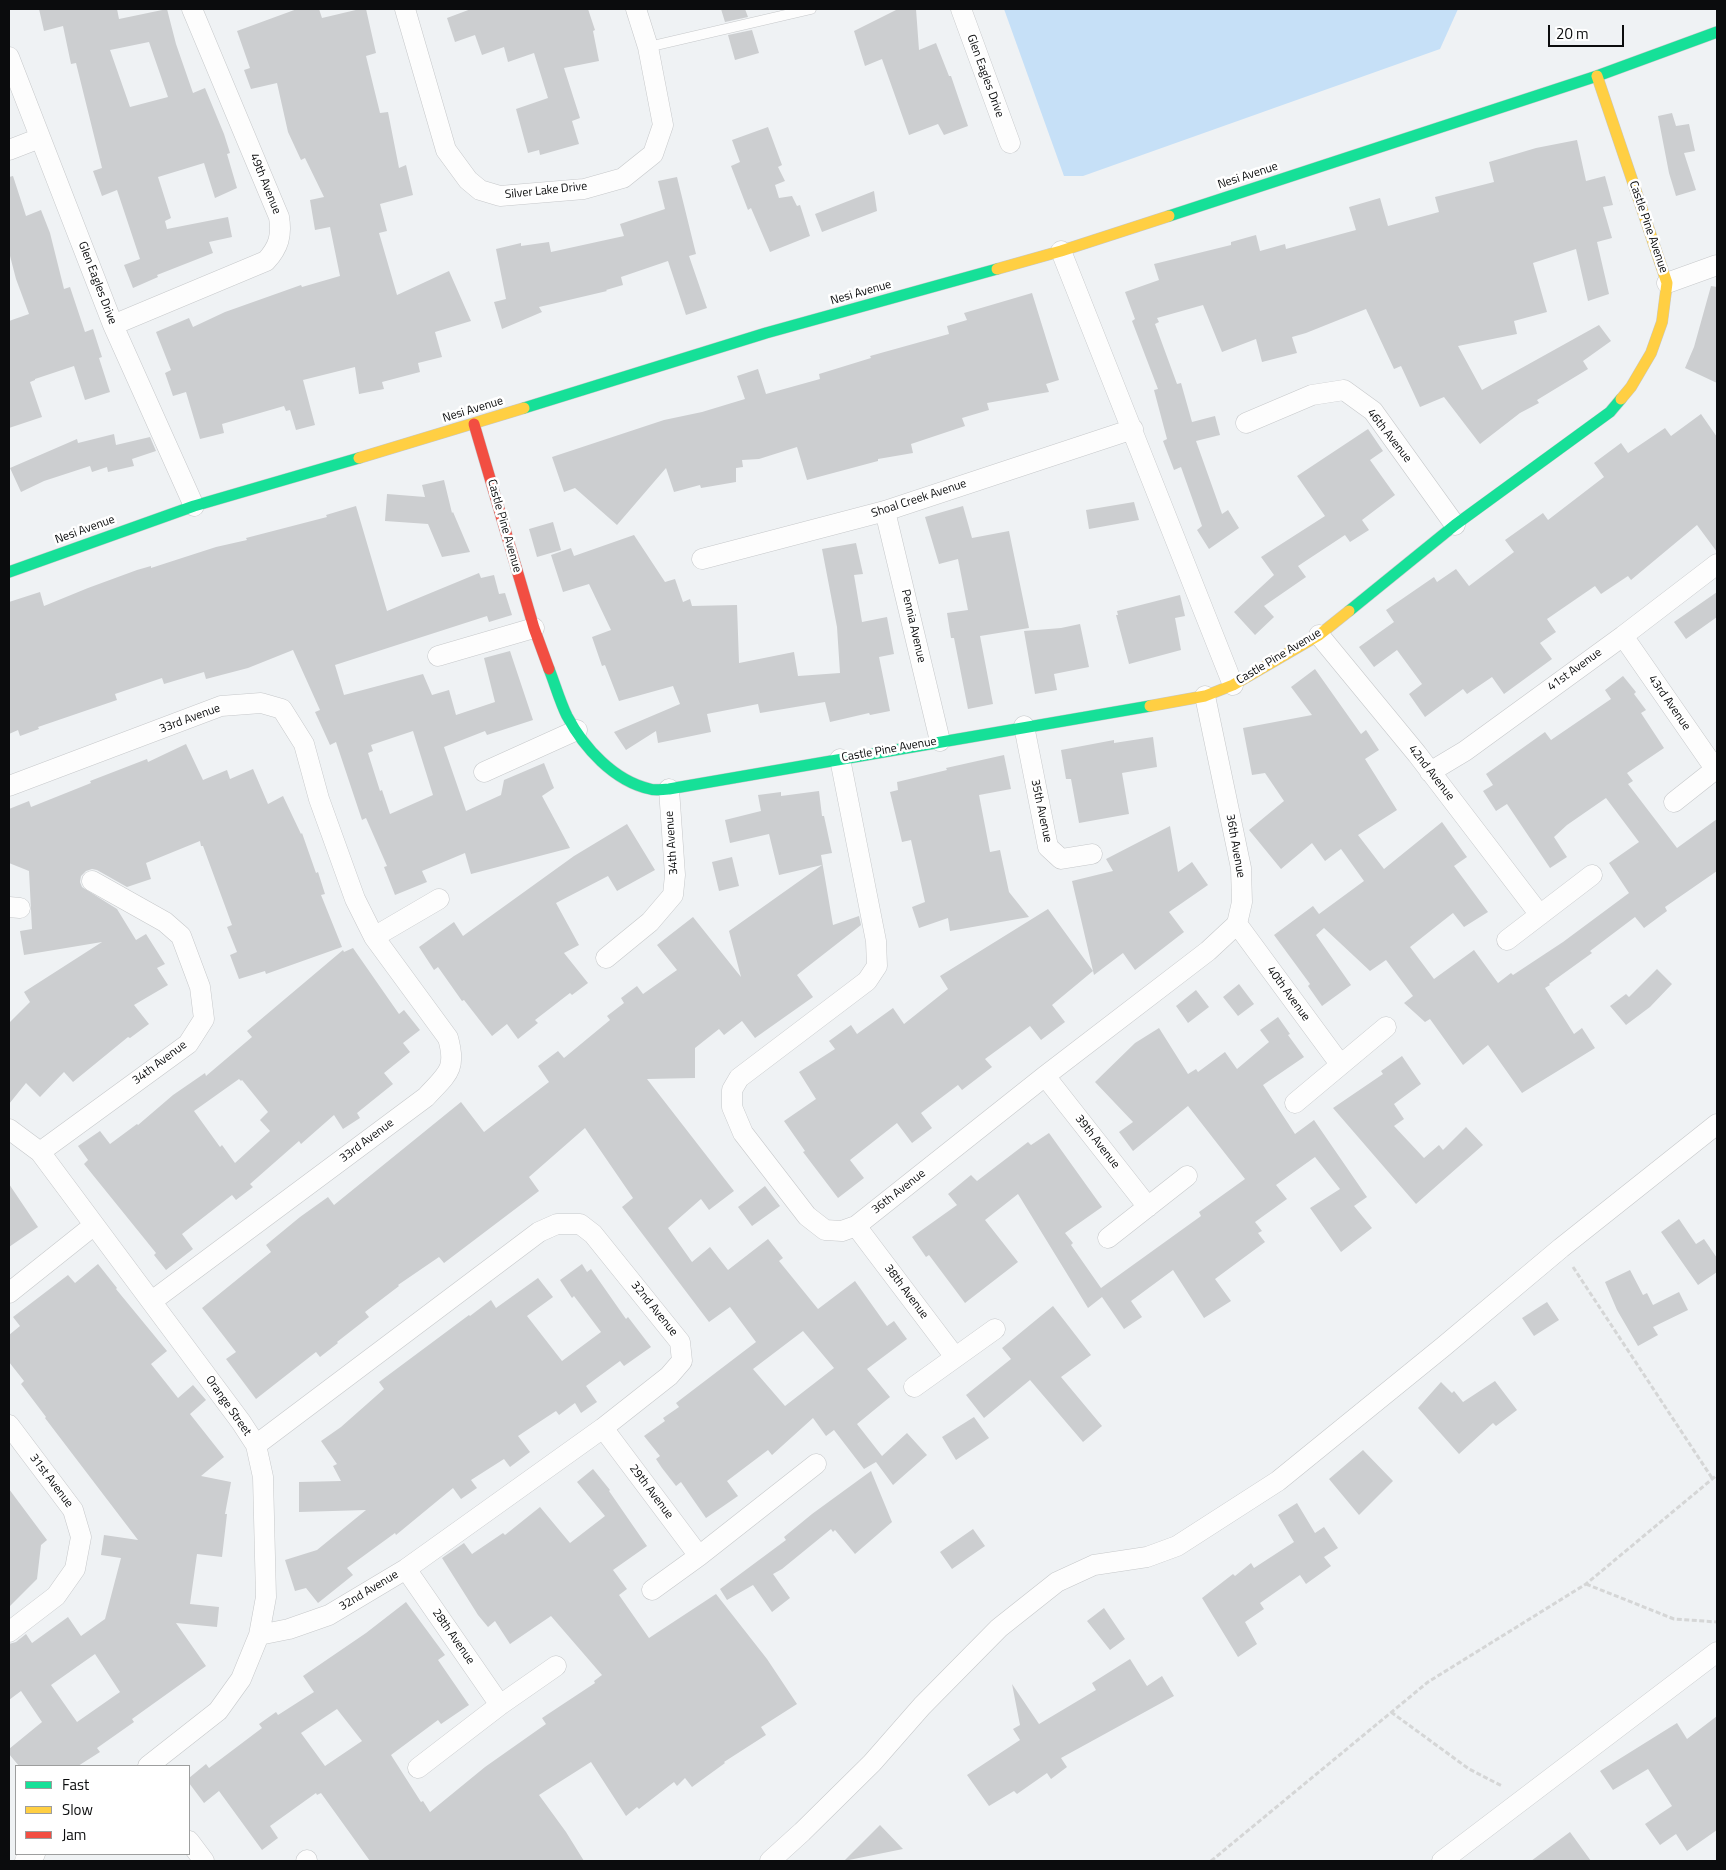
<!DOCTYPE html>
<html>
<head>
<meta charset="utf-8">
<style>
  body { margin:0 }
  #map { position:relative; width:1726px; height:1870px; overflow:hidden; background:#eff2f4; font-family:"Titillium Web",sans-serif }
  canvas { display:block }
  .frame { position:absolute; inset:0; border:10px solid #0b0c0d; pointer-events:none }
  .legend { position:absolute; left:15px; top:1765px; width:175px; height:90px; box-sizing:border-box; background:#fff; border:1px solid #9d9e9e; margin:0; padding:6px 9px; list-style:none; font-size:15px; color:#0b0c0d }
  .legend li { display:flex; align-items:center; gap:10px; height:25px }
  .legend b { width:25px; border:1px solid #9d9e9e }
  .scale { position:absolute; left:1548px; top:25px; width:76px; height:22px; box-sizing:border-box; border:2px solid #0b0c0d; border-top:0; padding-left:6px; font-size:15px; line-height:18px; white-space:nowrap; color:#0b0c0d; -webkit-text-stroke:4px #fff; paint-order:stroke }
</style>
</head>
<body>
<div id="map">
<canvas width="1726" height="1870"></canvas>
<div class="frame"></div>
<ul class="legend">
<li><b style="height:6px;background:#16e098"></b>Fast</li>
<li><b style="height:6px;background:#ffcf43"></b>Slow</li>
<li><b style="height:6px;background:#f24e42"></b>Jam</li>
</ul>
<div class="scale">20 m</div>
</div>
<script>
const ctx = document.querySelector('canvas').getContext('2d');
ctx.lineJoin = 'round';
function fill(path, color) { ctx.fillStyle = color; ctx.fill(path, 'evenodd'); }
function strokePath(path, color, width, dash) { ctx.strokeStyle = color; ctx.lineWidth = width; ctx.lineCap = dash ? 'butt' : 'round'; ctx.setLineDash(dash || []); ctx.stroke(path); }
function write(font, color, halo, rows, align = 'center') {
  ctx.font = font + ' "Titillium Web",sans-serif'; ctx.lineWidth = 5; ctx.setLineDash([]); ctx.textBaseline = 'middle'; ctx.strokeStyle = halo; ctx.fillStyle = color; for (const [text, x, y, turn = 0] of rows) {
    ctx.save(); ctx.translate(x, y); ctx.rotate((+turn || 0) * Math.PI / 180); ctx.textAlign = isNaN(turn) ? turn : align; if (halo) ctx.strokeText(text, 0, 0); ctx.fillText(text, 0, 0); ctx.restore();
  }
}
fill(new Path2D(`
  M1004,9H1458L1440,49L1083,176H1064Z`), '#c6e0f7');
fill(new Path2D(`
  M39,9H117L119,19L167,9L176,44L193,93L205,88L224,134L230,153L227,154L237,188L215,198L204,163L158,177L171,218L165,221L167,229L228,217L232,237L209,242L213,253L157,275L158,277L133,288L124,265L140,259L117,190L102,196L93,171L102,168L76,63L71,64L63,26L44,31ZM149,42L168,97L130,107L110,50Z
  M297,9H319L322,18L360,9H366L376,53L366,56L380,113L388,112L399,168L406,165L413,195L380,204L387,231L379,233L397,295L449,271L471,321L435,332L442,357L418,363L420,372L382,382L384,389L359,394L355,367L303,380L315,425L296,430L290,410L286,411L284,406L222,424L224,433L200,439L186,392L173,396L165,373L171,370L156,332L189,318L193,327L225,312L301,285L302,287L340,276L330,227L315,230L310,200L324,197L305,158L301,160L288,132L277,83L251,89L244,70L250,68L237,31Z
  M471,9H588L595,30L593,31L599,61L564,68L580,118L572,121L579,144L540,155L539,150L528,153L516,109L548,98L534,53L508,62L504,47L482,55L475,35L455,42L447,18Z
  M721,9H745L748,17L725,22Z
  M898,9H916L919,50L936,43L949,76H951L968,126L944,135L938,124L909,135L882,59L865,66L854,31Z
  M752,30L759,53L735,60L728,35Z
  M1672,113L1676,126L1689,124L1695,151L1684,153L1696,190L1676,196L1669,173L1658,116Z
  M768,127L782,165L778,167L785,181L775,185L779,198L792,196L797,206L800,205L810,236L770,252L751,208L748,210L731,166L740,162L732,140Z
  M1577,140L1586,181L1605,176L1613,205L1603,207L1612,238L1597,242L1609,294L1588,301L1576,249L1533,263L1547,312L1514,321L1517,334L1458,346L1482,390L1599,325L1611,341L1583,361L1588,369L1537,400L1539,403L1520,413L1480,444L1444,397L1420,407L1401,366L1394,369L1366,309L1306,333L1292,337L1297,353L1262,362L1256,339L1222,352L1203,305L1157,318L1159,322L1155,324L1177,384L1181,383L1192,422L1215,416L1220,435L1196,441L1222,514L1228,510L1239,528L1209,549L1197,530L1202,526L1181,467L1174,470L1163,441L1167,439L1154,390L1158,389L1132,321L1135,319L1125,292L1159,280L1154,264L1231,245V242L1256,235L1260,251L1285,244L1286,249L1356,230L1349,207L1380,198L1388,226L1439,212L1435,197L1494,182L1489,162L1536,148Z
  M13,176L26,216L41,210L50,233L64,289L70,287L85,332L93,329L102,357L99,358L110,392L85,400L74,366L35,379V380L30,382L42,417L9,428V321L29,314L16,279L9,252V177Z
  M677,177L696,254L689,256L707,308L686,315L668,261L621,277L623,285L606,290L607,291L539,307L542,312L502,329L494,302L506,299L496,249L521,243V246L549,242L551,252L624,236L620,224L665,209L658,181Z
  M874,191L877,211L822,232L815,214Z
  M1711,286L1717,287V383L1685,368L1694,347Z
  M1032,293L1059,380L1046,384L1049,392L987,403L989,410L962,418L965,426L911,444L913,453L878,459V461L807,480L797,447L759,459L742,460L743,467L736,468V482L701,488L700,485L674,492L666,468L617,525L575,488L564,492L552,457L664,420L702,412L745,399L737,376L758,369L766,394L820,379L819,374L871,358L870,356L949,334L947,326L967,320L964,313Z
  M1701,414L1717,437V552L1697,525L1631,580L1628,576L1601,594L1595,586L1547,619L1556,632L1540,643L1552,659L1504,694L1492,677L1467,694L1463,689L1425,717L1409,694L1422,684L1397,650L1374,667L1359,647L1394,622L1386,610L1434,577L1437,582L1456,569L1469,586L1514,552L1505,540L1543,513L1548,520L1604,477L1594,463L1621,443L1628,453L1665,428L1671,436Z
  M1368,429L1383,451L1370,460L1395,495L1362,520L1369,530L1350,542L1345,535L1298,566L1306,577L1264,606L1274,617L1255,635L1234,612L1274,575L1261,557L1325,516L1297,476Z
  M114,434L116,445L150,437L156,451L132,459L134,466L108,472L107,467L92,472L90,466L44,481L21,492L10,468L77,439L78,443Z
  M444,480L452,513L453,512L470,552L442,557L428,524L385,521L387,494L425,497L422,485Z
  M1134,502L1139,520L1089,529L1086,510Z
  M356,506L387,611L479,573L481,578L494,575L499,594L505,593L512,615L489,622L487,616L335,665L344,695L423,674L432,695L449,690L456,715L495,702L484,658L510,651L533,720L487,735L485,731L444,747L466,811L501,795L504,780L544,763L554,788L542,796L570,848L471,874L465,853L422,871L427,882L395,895L384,867L387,866L366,818L362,820L336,742L330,745L315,712L320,710L293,650L248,668L206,679L204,672L164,684L162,678L115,694L117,700L38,727L39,729L20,736L18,730L9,734V602L40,592L44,606L88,588L137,570L151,566V568L216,547L247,540L246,538L327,517L326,515ZM413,731L433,795L390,814L382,790L380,791L368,753L373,751L371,745Z
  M963,506L972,538L1009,531L1029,628L980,636L993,704L968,709L954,638H951L947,613L968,610L958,559L939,564L925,517Z
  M553,522L561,550L537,557L529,529Z
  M634,535L665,582L675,579L683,602L690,599L692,606L737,605L739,663L794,652L798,676L840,673L837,627L822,549L856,543L863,574L854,575L862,622L887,617L894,654L879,657L890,711L870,715L869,713L830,722L825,702L760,713L758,704L707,714L711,732L658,743L656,731L626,750L614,732L680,704L673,686L619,701L605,665L602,666L592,637L611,630L589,584L563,592L551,555L571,548L574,556Z
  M1717,592V617L1686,639L1674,622Z
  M1180,595L1185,616L1175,618L1181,650L1129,664L1116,615H1118L1117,611Z
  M1080,624L1089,667L1054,674L1057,690L1035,694L1024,631L1061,628Z
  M1315,669L1361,734L1366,730L1379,750L1365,759L1397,810L1358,835L1384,869L1442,822L1467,857L1454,866L1488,912L1464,927L1453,913L1410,947L1434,979L1474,950L1498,983L1511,973L1513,975L1563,942L1629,893L1609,863L1639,842L1606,798L1567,825L1554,837L1567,857L1550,868L1507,804L1496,811L1483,791L1493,785L1486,774L1545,732L1551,740L1611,699L1605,690L1623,676L1636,692L1634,694L1646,710L1641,713L1664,748L1627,773L1633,781L1628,784L1677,848L1717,819V871L1665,907L1667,911L1644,928L1635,917L1590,951L1592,953L1549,984L1550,985L1545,988L1574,1034L1582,1028L1595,1048L1522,1093L1488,1045L1463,1065L1430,1019L1425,1022L1404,1003L1413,996L1386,960L1370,971L1324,928L1316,935L1351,985L1322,1006L1308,986L1310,984L1274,935L1313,906L1319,914L1364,881L1341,849L1325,861L1312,843L1281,869L1249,830L1284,801L1265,773L1252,775L1243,728L1312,715L1291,687Z
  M1153,737L1157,767L1122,773L1129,814L1079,823L1071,779H1066L1061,750L1114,740V743Z
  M186,744L203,780L227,770L230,779L253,769L268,804L283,796L301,834L302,833L316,873L318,872L325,894L321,895L342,947L266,974L265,971L239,979L230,955L237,952L227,927L232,925L203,846H201L200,841L146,863L151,879L127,887L97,870L92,869L86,871L81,876L80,882L82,887L117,909L136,940L146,934L165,964L157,968L168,985L134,1005L149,1024L130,1038L128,1037L73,1082L64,1072L40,1097L26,1083L9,1104V1023L30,1002L24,992L102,942L24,955L20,931L32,929L29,871L9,863V809L29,801L31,807L91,783L90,781L147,759L148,762Z
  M1004,755L1011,789L979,795L990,852L1000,850L1009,892L1029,917L950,931L948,918L919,928L912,907L925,902L911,840L902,842L890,792L898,790L897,782L947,770L946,768Z
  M819,791L822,816H824L832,853L821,855L833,925L859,916L861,925L797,975L813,997L755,1038L742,1021L724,1035L719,1029L695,1048V1078L647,1079L734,1191L709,1210L701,1199L668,1228L692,1262L710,1247L728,1270L768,1239L783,1258L779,1261L818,1309L855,1281L887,1326L894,1321L907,1339L867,1369L890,1397L857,1424L882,1456L907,1433L927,1455L893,1485L876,1462L864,1469L834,1430L826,1436L813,1418L772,1455L768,1450L727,1481L738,1496L706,1518L681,1482L676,1486L662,1468L656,1459L660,1456L644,1436L665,1421L663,1418L679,1407L676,1403L756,1342L730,1307L709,1322L622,1207L633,1198L585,1128L529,1177L539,1191L444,1263L439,1257L398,1285L399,1286L365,1312L369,1317L337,1342L338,1343L320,1357L316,1352L256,1399L226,1359L236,1352L202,1308L271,1252L266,1245L300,1217L328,1197L334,1205L461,1102L484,1132L549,1082L538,1066L558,1051L564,1058L610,1020L607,1016L624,1003L621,998L637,986L643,994L677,970L657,945L693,917L741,977L729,931L822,865L779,875L769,834L730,843L725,820L761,811L758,795L781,792V796ZM803,1331L834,1368L785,1406L753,1369Z
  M627,824L655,870L617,891L608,876L556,903L579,945L564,953L588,983L572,995L570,993L535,1020L538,1023L518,1039L507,1024L492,1036L464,1000L462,1001L438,967L434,970L419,947L454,922L463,936L574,856Z
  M1170,826L1178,872L1192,862L1208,885L1169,912L1184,932L1135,970L1123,953L1094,975L1072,881L1113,871L1106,859Z
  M732,857L739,886L719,891L712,862Z
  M1048,909L1093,971L1052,1005L1065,1022L1041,1040L1030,1026L985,1059L992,1067L962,1090L958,1085L921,1113L932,1128L912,1143L897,1123L850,1160L864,1178L838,1198L803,1152L805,1151L784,1121L816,1099L799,1072L835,1049L829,1041L851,1025L857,1034L893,1008L904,1024L948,989L940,976Z
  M353,948L399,1014L404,1010L420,1030L403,1043L410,1052L384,1073L393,1084L357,1113L360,1118L343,1129L334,1115L301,1144L299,1141L250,1184L253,1187L236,1200L232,1195L182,1234L193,1249L166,1270L154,1255L156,1253L84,1164L88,1160L78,1146L100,1131L110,1144L137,1124L138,1125L173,1095L205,1073L206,1076L252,1037L247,1031L343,950L344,952ZM239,1079L241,1081L242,1080L268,1112L260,1120L270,1131L235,1163L222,1145L220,1147L194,1111Z
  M1657,969L1672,984L1650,1007L1626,1025L1610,1006L1626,994L1629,997Z
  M1239,984L1254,1004L1238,1016L1223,997Z
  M1196,990L1209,1007L1188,1023L1176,1006Z
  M1278,1017L1290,1034L1288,1035L1304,1057L1263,1085L1295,1134L1314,1120L1367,1197L1354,1206L1372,1228L1341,1252L1310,1208L1340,1189L1315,1157L1276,1185L1287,1199L1255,1222L1262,1231L1258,1233L1265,1242L1215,1279L1231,1301L1204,1318L1173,1270L1131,1301L1142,1317L1124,1329L1102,1297L1088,1308L1018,1194L985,1220L1018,1262L965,1303L929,1255L926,1257L912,1237L957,1205L948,1194L971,1175L977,1181L1028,1142L1031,1145L1049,1133L1102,1207L1065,1233L1073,1243L1071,1245L1101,1288L1201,1216L1199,1212L1245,1179L1188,1106L1133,1151L1119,1132L1133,1122L1095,1082L1135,1043L1159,1028L1188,1074L1196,1069L1198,1072L1225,1052L1237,1069L1269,1042L1260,1030Z
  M1402,1056L1421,1084L1394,1104L1404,1119L1394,1126L1424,1158L1439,1145L1443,1150L1466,1127L1483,1145L1416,1204L1333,1108L1383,1074L1381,1071Z
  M9,1184L38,1227L9,1247Z
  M765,1186L780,1206L752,1226L738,1207Z
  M1679,1219L1696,1244L1704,1239L1717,1258V1272L1698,1285L1661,1232Z
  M98,1264L117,1288L116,1289L167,1351L151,1364L178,1398L193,1385L206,1400L190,1414L224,1457L201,1476L231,1482L225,1514H227L222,1557L197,1554L190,1604L219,1607L217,1627L176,1623L206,1666L132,1719L134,1722L97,1748L100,1752L78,1766H19L9,1754V1749L42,1722L21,1691L9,1700V1644L16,1642L26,1634L32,1643L68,1617L81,1636L105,1619L121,1558L101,1555L104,1535L138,1540L45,1418L46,1417L21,1384L24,1381L9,1362V1335L20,1326L13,1317L68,1275L75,1283ZM95,1654L120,1692L77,1722L51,1685Z
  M582,1264L587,1272L591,1269L626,1319L628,1317L651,1347L624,1366L620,1361L586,1386L597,1402L581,1413L575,1403L559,1415L556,1411L518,1436L530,1452L510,1467L504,1459L471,1480L477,1488L461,1499L453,1488L396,1535L395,1533L347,1568L353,1575L318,1603L306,1588L295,1591L285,1560L317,1550L366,1510L299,1512V1482L341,1481L333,1466L337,1464L321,1441L341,1427L384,1389L379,1382L469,1315L470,1316L491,1300L496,1308L538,1278L553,1297L527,1316L562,1361L601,1332L574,1296L572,1298L560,1280Z
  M1630,1270L1643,1295L1647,1293L1653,1305L1679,1292L1688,1310L1653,1327L1658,1335L1638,1346L1617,1310L1605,1282Z
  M1547,1302L1559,1320L1534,1336L1522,1318Z
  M1053,1306L1091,1355L1061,1377L1102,1426L1083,1442L1030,1380L984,1418L966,1395L1011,1359L1002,1348Z
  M1495,1381L1517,1410L1496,1426L1493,1423L1459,1454L1418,1408L1441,1382L1452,1393L1454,1391L1463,1402Z
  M974,1417L989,1438L956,1460L942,1437Z
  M1363,1450L1393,1481L1359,1515L1329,1479Z
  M593,1469L610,1490L609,1491L647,1546L613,1570L627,1589L619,1595L649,1638L716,1594L767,1659L797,1704L761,1727L766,1735L724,1762L725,1763L692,1787L685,1778L677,1786L674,1782L639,1809L637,1807L626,1816L591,1762L539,1795L566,1832L584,1861H370L321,1793L317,1795L316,1793L270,1826L278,1838L262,1850L219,1791L204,1803L189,1783V1778L206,1764L209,1768L262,1728L259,1724L276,1712L278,1715L314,1692L303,1676L366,1633L406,1602L445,1655L438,1660L469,1705L441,1724L438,1720L391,1755L421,1802L423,1801L430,1812L485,1767L546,1724L542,1718L595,1683L594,1681L602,1675L551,1616L510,1644L495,1621L488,1627L478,1615L442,1558L464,1543L472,1554L503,1533L505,1535L540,1507L570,1543L605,1516L577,1482ZM337,1709L362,1741L325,1766L301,1733Z
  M871,1471L892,1522L855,1554L835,1530L833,1532L831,1529L782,1569L773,1574L790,1598L772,1612L753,1585L727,1600L720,1589L786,1540L784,1537L812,1514Z
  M9,1489L47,1540L41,1545L37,1579L9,1607Z
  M1297,1503L1315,1533L1324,1527L1338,1548L1324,1557L1331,1566L1306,1584L1300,1575L1260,1603L1264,1609L1245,1622L1257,1644L1238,1657L1202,1598L1233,1574L1235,1576L1251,1563L1254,1568L1294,1542L1278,1515Z
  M973,1529L985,1546L952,1569L940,1552Z
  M1104,1608L1125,1639L1110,1650L1087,1621Z
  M1130,1659L1147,1686L1162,1676L1174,1696L1061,1758L1067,1767L1051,1779L1047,1773L1017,1794L1014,1791L989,1806L967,1775L1020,1740L1013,1729L1020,1725L1012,1684L1039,1724L1096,1690L1092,1683Z
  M1717,1716V1830L1687,1851L1676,1834L1660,1845L1645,1824L1672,1806L1648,1769L1613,1790L1600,1771L1677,1723L1687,1739Z
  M880,1825L903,1849L844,1861Z
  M1570,1832L1591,1861H1531Z`), '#ccced0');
const lane = new Path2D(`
  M648,47L811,9`);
const street = new Path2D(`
  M405,9L446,150L468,180L480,190L500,196L584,189L623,178L653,154L663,125L648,47L636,9
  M961,9L1010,143
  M9,57L113,325L194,506
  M9,150L40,138
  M1061,251L1233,685
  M1667,283L1717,265
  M113,325L266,261C279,247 282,235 279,217L192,9
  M1246,423L1312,395L1344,390L1373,411L1455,525
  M885,511L940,741
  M702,559L885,511L1133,429
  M1319,635L1417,754L1540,915
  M1623,636L1716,770
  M438,656L534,628
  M1024,726L1048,847L1061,859L1092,854
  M840,759L876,941L877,966L867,981L739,1078L732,1090V1107L743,1133L807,1216L825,1230L842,1231L856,1226L1045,1076L1208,951L1237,924L1242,902L1241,868L1205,696
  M484,772L577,730
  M1430,772L1465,751L1623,636L1717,564
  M9,786L221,706L261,703L282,709L304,744L319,799L355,899L374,937L448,1038C457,1070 447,1074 426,1097L152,1301
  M1674,802L1717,768
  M9,907L20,908
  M1237,924L1340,1064
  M374,937L439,899
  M1507,940L1592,875
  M606,958L650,922L673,895L675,875L669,789
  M1045,1076L1148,1207
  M1295,1103L1386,1027
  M9,1129L40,1152L241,1422L256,1445L263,1477L266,1597L259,1635L241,1679L218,1711L148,1766
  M40,1152L188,1044L204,1019L200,987L181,936L165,922L92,881
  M856,1226L955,1357
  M1108,1238L1187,1176
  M9,1293L93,1226
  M914,1387L995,1329
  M9,1425L73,1510L81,1537L75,1569L56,1596L9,1632
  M603,1428L699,1556
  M256,1445L539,1232L557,1224H580L593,1234L680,1342L682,1361L669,1376L603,1428L406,1569L329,1615L289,1629L259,1635
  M406,1569L500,1705
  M652,1590L699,1556L816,1464
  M418,1768L500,1705L556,1666
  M189,1841L204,1861
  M25,1861L35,1854
  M306,1861L307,1860
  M770,1861L802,1832L872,1763L922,1706L999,1628L1057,1582L1094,1565L1147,1557L1177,1546L1278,1481L1443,1347L1561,1248L1717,1124
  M1442,1861L1717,1652`);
const fast = new Path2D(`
  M1169,216L1597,76L1717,32
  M524,408L766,333L997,269
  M9,572L194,506L359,458
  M1349,611L1455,525L1610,412L1621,399
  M549,669C555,684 560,702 567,716C584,748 614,781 650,789C655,791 663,789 669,789L1150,706`);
const slow = new Path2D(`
  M1597,76L1667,283L1662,322L1651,353L1631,387L1621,399
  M997,269L1061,251L1169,216
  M359,458L524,408
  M1150,706L1205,696L1233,685L1319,635L1349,611`);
const jam = new Path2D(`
  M474,424L534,628L549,669`);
strokePath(lane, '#c6c8ca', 11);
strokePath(street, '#c6c8ca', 21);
strokePath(fast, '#c6c8ca', 12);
strokePath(slow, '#c6c8ca', 12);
strokePath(jam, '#c6c8ca', 12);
strokePath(new Path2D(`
  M1573,1267L1712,1478
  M1586,1584L1674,1619L1717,1622
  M1391,1712L1469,1769L1502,1786
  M1211,1861L1428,1682L1586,1584L1717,1475`), '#d5d6d6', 3, [5, 2.5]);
strokePath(lane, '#fdfdfd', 10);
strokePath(street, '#fdfdfd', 20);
strokePath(fast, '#16e098', 11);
strokePath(slow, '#ffcf43', 11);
strokePath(jam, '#f24e42', 11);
write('12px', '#0b0c0d', '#fff', [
  ["Glen Eagles Drive",985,76,70],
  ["Nesi Avenue",1248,176,-18],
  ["49th Avenue",265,184,68],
  ["Silver Lake Drive",546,191,-6],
  ["Castle Pine Avenue",1648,227,71],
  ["Glen Eagles Drive",97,283,69],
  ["Nesi Avenue",861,293,-16],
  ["Nesi Avenue",473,410,-17],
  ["46th Avenue",1389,436,52],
  ["Shoal Creek Avenue",919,499,-18],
  ["Castle Pine Avenue",504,526,74],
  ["Nesi Avenue",85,530,-20],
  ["Pennia Avenue",913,626,77],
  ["Castle Pine Avenue",1279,657,-31],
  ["41st Avenue",1575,670,-36],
  ["43rd Avenue",1669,703,55],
  ["33rd Avenue",190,719,-20],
  ["Castle Pine Avenue",889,750,-10],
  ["42nd Avenue",1431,773,52],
  ["35th Avenue",1041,811,78],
  ["34th Avenue",672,843,-94],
  ["36th Avenue",1235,846,80],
  ["40th Avenue",1288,994,54],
  ["34th Avenue",160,1063,-37],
  ["33rd Avenue",367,1141,-37],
  ["39th Avenue",1097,1142,52],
  ["36th Avenue",899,1192,-38],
  ["38th Avenue",906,1292,53],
  ["32nd Avenue",654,1309,51],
  ["Orange Street",228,1406,55],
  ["31st Avenue",51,1481,53],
  ["29th Avenue",651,1492,53],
  ["32nd Avenue",369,1591,-31],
  ["28th Avenue",453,1637,55]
]);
</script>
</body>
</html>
